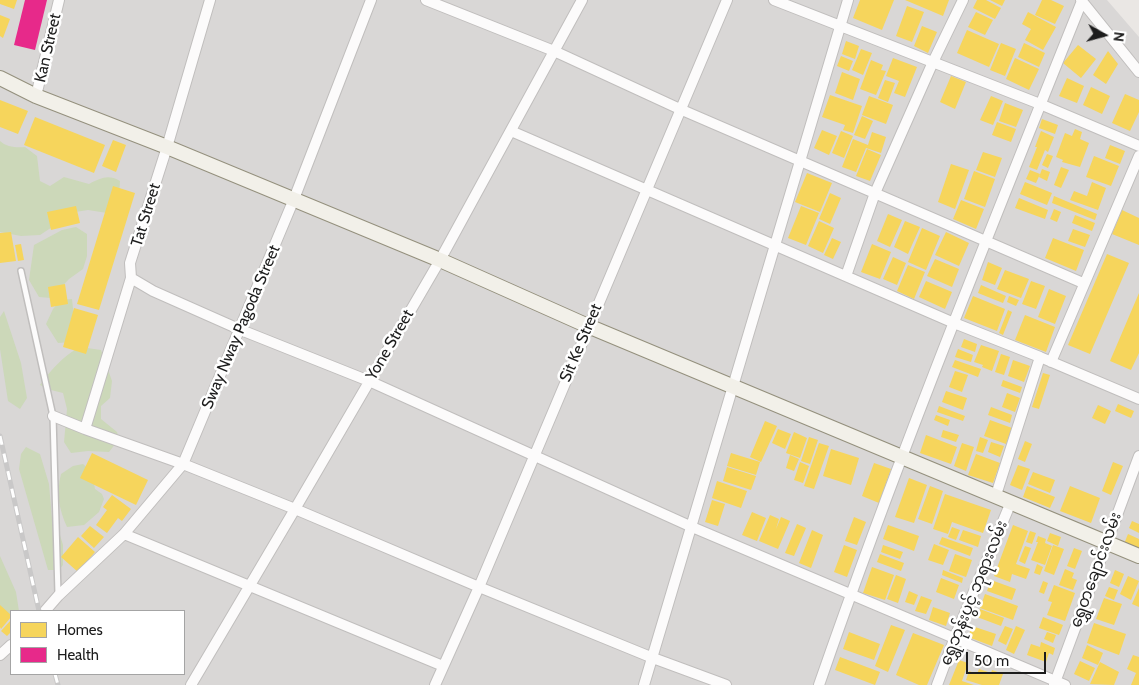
<!DOCTYPE html>
<html>
<head>
<meta charset="utf-8">
<style>
  body { margin:0 }
  #map { position:relative; width:1139px; height:685px; overflow:hidden; background:#eae7e4; font-family:Cabin,sans-serif }
  canvas { display:block }
  .legend { position:absolute; left:10px; top:610px; width:175px; height:65px; box-sizing:border-box; background:#fff; border:1px solid #a4a4a4; margin:0; padding:6px 9px; list-style:none; font-size:15px; color:#1c1c1c }
  .legend li { display:flex; align-items:center; gap:10px; height:25px }
  .legend b { width:25px; border:1px solid #a4a4a4 }
  .north { position:absolute; left:1079px; top:10px; width:50px; height:50px; -webkit-text-stroke:4px #fff; paint-order:stroke; rotate:97deg; font-size:14px; font-weight:700; line-height:20px; text-align:center; color:#1c1c1c }
  .north::after { content:''; display:block; margin:auto; width:18px; height:22px; background:#1c1c1c; clip-path:polygon(50% 0,100% 100%,50% 72%,0 100%) }
  .scale { position:absolute; left:966px; top:652px; width:80px; height:22px; box-sizing:border-box; border:2px solid #1c1c1c; border-top:0; padding-left:6px; font-size:15px; line-height:18px; white-space:nowrap; color:#1c1c1c; -webkit-text-stroke:4px #fff; paint-order:stroke }
</style>
</head>
<body>
<div id="map">
<canvas width="1139" height="685"></canvas>
<ul class="legend">
<li><b style="height:14px;background:#f6d55c"></b>Homes</li>
<li><b style="height:14px;background:#e7298a"></b>Health</li>
</ul>
<div class="north">N</div>
<div class="scale">50 m</div>
</div>
<script>
const ctx = document.querySelector('canvas').getContext('2d');
ctx.lineJoin = 'round';
function fill(path, color) { ctx.fillStyle = color; ctx.fill(path, 'evenodd'); }
function strokePath(path, color, width, dash) { ctx.strokeStyle = color; ctx.lineWidth = width; ctx.lineCap = dash ? 'butt' : 'round'; ctx.setLineDash(dash || []); ctx.stroke(path); }
function write(font, color, halo, rows, align = 'center') {
  ctx.font = font + ' Cabin,"Noto Sans Myanmar",sans-serif'; ctx.lineWidth = 5; ctx.setLineDash([]); ctx.textBaseline = 'middle'; ctx.strokeStyle = halo; ctx.fillStyle = color; for (const [text, x, y, turn = 0] of rows) {
    ctx.save(); ctx.translate(x, y); ctx.rotate((+turn || 0) * Math.PI / 180); ctx.textAlign = isNaN(turn) ? turn : align; if (halo) ctx.strokeText(text, 0, 0); ctx.fillText(text, 0, 0); ctx.restore();
  }
}
fill(new Path2D(`
  M0,0H1107L1139,37V685H0ZM11,611H184V674H11Z`), '#d9d7d6');
fill(new Path2D(`
  M0,141C6,147 17,148 25,147L37,156L40,181L50,186L64,177L89,184C101,178 108,174 120,181L119,194L107,213L88,210L75,212L40,235L21,236L0,232Z
  M76,227L87,234V256L83,269L69,279L51,298L39,297L29,280L34,245L62,230Z
  M72,299L74,318L71,342L58,343L46,324L53,309L61,300Z
  M4,311L21,363L27,398L20,409L8,401L0,349V317Z
  M80,347L101,350L112,381L110,398L101,406V419L117,432L119,439L109,452L88,451L71,453L64,442L67,409L63,393L51,390L40,385C52,369 63,356 80,347Z
  M26,447L40,454L49,484L52,519L59,532L63,545V565L59,570H48L19,469L21,454Z
  M83,464L92,472L95,489L102,494L104,499L99,512L84,525L67,527C59,509 56,494 61,474L73,466Z
  M0,556L16,592L19,611H11V617L0,612Z`), '#ccd8b9');
fill(new Path2D(`
  M0,0H17L14,9L0,4Z
  M860,0H894L882,30L853,18Z
  M905,0H949L943,16Z
  M977,0H986L1001,8L995,19L973,8Z
  M990,0H1005L1002,6Z
  M1042,0H1051L1064,6L1055,24L1035,15Z
  M907,6L924,12L912,42L896,36Z
  M976,12L993,20L985,35L968,27Z
  M1028,12L1056,27L1043,50L1025,40L1031,29L1022,24Z
  M0,15L10,19L3,38L0,36Z
  M922,26L937,32L928,53L914,46Z
  M967,30L999,44L989,67L957,53Z
  M846,41L859,46L855,59L842,54Z
  M1001,43L1016,49L1005,76L990,70Z
  M1024,43L1045,53L1039,67L1018,57Z
  M1078,45L1096,59L1081,78L1063,63Z
  M861,49L872,53L863,75L852,70Z
  M1108,51L1118,64L1106,84L1093,75Z
  M841,56L853,61L849,71L837,66Z
  M893,58L917,67L905,97L894,93L899,81L886,76Z
  M1015,58L1039,69L1029,90L1006,79Z
  M871,60L883,65L881,70L886,71L876,95L860,89Z
  M842,72L860,79L853,100L835,93Z
  M951,76L966,82L955,109L940,102Z
  M1067,78L1084,86L1077,103L1059,96Z
  M885,80L895,83L888,102L878,98Z
  M1091,87L1110,96L1102,114L1083,105Z
  M1125,94L1139,100V112L1130,131L1112,123Z
  M830,95L862,106L853,133L843,130L845,125L822,117Z
  M869,96L893,105L886,124L862,115Z
  M991,96L1003,101L993,125L980,120Z
  M0,100L28,111L18,134L0,127Z
  M1005,103L1023,110L1016,127L999,121Z
  M862,116L873,121L865,139L854,135Z
  M35,117L105,145L94,173L24,145Z
  M1042,119L1058,125L1055,134L1039,128Z
  M997,122L1016,129L1011,142L992,135Z
  M1075,129L1082,132L1080,139L1089,143L1080,167L1062,162L1063,160L1056,157L1065,133L1072,136Z
  M822,130L837,136L829,155L814,148Z
  M841,131L853,136L844,158L832,153Z
  M1041,131L1054,137L1048,152L1045,150L1037,170L1029,167L1037,147H1035Z
  M872,132L886,137L881,153L866,148L856,172L842,167L853,139L868,145Z
  M113,140L126,145L116,172L102,166Z
  M1110,145L1125,151L1120,164L1105,158Z
  M867,149L881,155L870,181L856,176Z
  M983,152L1002,158L995,177L976,170Z
  M1047,154L1053,156L1048,168L1042,165Z
  M1094,156L1119,166L1111,186L1086,177Z
  M951,164L969,170L955,209L938,202Z
  M1061,167L1069,170L1061,188L1054,185Z
  M1042,169L1050,172L1047,181L1039,177Z
  M1030,170L1040,174L1036,183L1026,179Z
  M974,171L995,179L985,207L964,199Z
  M807,173L832,183L820,212L795,202Z
  M1025,182L1052,193L1047,205L1020,194Z
  M1092,182L1106,188L1098,210L1070,200L1074,191L1087,196Z
  M113,186L135,193L99,310L77,304Z
  M830,193L841,198L830,224L819,219Z
  M1054,196L1097,214L1095,220L1052,203Z
  M1019,198L1048,210L1045,219L1015,208Z
  M961,200L984,209L976,229L953,219Z
  M76,206L80,223L51,230L47,212Z
  M801,206L819,213L806,245L788,238Z
  M1054,209L1061,212L1057,222L1050,219Z
  M1122,210L1139,218V245L1112,234Z
  M888,214L902,220L890,247L877,241Z
  M1075,215L1095,223L1092,231L1072,223Z
  M819,221L834,228L823,253L808,246Z
  M905,221L920,227L908,254L894,247Z
  M922,228L940,236L926,270L908,262Z
  M1073,229L1090,235L1085,247L1068,241Z
  M11,232L16,261L0,263V233Z
  M946,232L969,243L959,266L935,255Z
  M832,238L841,242L833,259L824,255Z
  M1053,238L1084,250L1076,271L1045,258Z
  M21,244L24,260L18,261L15,245Z
  M872,244L891,252L880,279L861,272Z
  M1107,254L1129,263L1090,354L1068,345Z
  M893,257L906,263L897,285L883,279Z
  M935,259L959,269L952,287L927,276Z
  M988,262L1002,268L995,285L982,280Z
  M908,265L925,272L914,299L897,291Z
  M1005,270L1029,279L1021,298L997,289Z
  M926,281L952,292L945,309L919,297Z
  M1031,281L1045,286L1036,309L1022,304Z
  M65,284L68,304L51,307L48,287Z
  M981,285L1006,296L1003,303L978,293Z
  M1049,289L1066,296L1055,324L1038,317Z
  M1139,293V353L1131,370L1110,361Z
  M973,296L1005,309L997,331L964,318Z
  M1009,296L1019,300L1016,306L1007,302Z
  M74,308L98,315L86,354L63,347Z
  M1008,310L1012,312L1003,335L999,333Z
  M1025,315L1055,327L1046,352L1015,340Z
  M964,339L977,344L975,352L961,347Z
  M981,345L999,351L992,371L982,367L983,365L974,362Z
  M958,349L973,355L971,362L955,357Z
  M1001,354L1010,357L1004,375L995,372Z
  M955,360L981,369L978,377L952,367Z
  M1013,360L1030,366L1024,382L1008,376Z
  M955,371L968,375L962,392L949,387Z
  M1043,373L1050,375L1039,409L1032,407Z
  M1003,380L1022,387L1020,393L1001,386Z
  M946,391L967,398L963,410L942,402Z
  M1007,393L1020,398L1015,412L1002,407Z
  M1118,404L1134,411L1131,418L1115,411Z
  M1098,405L1111,411L1105,424L1092,418Z
  M939,406L965,416L963,421L937,412Z
  M991,407L1012,415L1010,423L988,415Z
  M936,415L950,420L948,426L934,420Z
  M990,420L1012,428L1006,444L984,436Z
  M765,421L777,426L761,462L750,457Z
  M778,429L791,434L785,449L772,443Z
  M943,430L959,435L956,442L941,437Z
  M794,432L807,438L800,458L786,453Z
  M926,435L957,447L951,464L920,453Z
  M809,437L818,440L810,464L801,461Z
  M980,437L988,440L983,453L976,451Z
  M1025,441L1032,444L1025,462L1018,459Z
  M991,442L1004,446L1000,457L988,452Z
  M819,443L829,446L814,489L804,486Z
  M962,443L974,447L966,471L954,466Z
  M831,449L859,458L851,485L823,476Z
  M92,453L148,480L136,505L80,478Z
  M731,453L760,462L756,475L727,466Z
  M976,454L1000,463L993,483L968,475Z
  M790,455L799,459L794,471L786,468Z
  M800,462L809,466L803,483L794,480Z
  M1113,462L1123,466L1111,495L1102,491Z
  M874,463L891,469L879,503L862,496Z
  M1018,465L1030,469L1022,490L1010,485Z
  M727,467L756,476L751,490L723,481Z
  M1033,472L1055,480L1050,493L1028,484Z
  M909,478L927,485L914,523L895,517Z
  M717,481L747,491L741,508L712,498Z
  M930,486L943,491L932,524L918,519Z
  M1027,486L1055,497L1050,508L1023,497Z
  M1070,486L1100,498L1091,523L1060,511Z
  M945,494L991,510L983,533L952,522L948,534L933,529Z
  M112,495L131,509L122,521L118,518L107,533L96,525L107,510L103,507Z
  M712,500L725,504L718,526L705,522Z
  M752,512L766,518L757,541L742,535Z
  M770,515L779,519L776,529L781,517L790,521L778,549L759,541Z
  M854,517L866,522L857,545L845,541Z
  M1132,521L1139,524V533L1129,528Z
  M797,524L806,528L794,556L785,553Z
  M888,525L919,536L914,551L883,539Z
  M1013,525L1028,531L1016,564L1030,569L1026,579L1012,574L1010,582L994,576Z
  M90,526L104,537L94,548L81,536Z
  M952,527L960,530L956,540L948,537Z
  M812,530L823,535L811,568L799,563Z
  M963,530L981,536L978,547L959,540Z
  M1030,531L1036,533L1032,544L1026,542Z
  M1050,533L1061,537L1058,546L1047,541Z
  M1128,534L1139,539V551L1124,544Z
  M1038,536L1046,539L1045,543L1052,546L1045,565L1031,560L1038,542H1036Z
  M78,537L95,552L78,572L61,557Z
  M942,537L973,548L970,556L939,544Z
  M934,544L949,550L943,565L928,560Z
  M844,545L857,550L847,577L834,572Z
  M883,545L903,552L900,559L881,552Z
  M1053,545L1064,549L1054,575L1044,571Z
  M1025,546L1031,548L1025,564L1019,561Z
  M1074,548L1082,551L1075,569L1067,566Z
  M880,554L904,563L901,571L877,562Z
  M955,554L972,560L966,577L949,571Z
  M1037,564L1043,567L1040,575L1034,573Z
  M872,567L894,575L885,600L863,593Z
  M1065,569L1074,573L1072,578L1077,580L1073,590L1059,585Z
  M943,570L963,578L962,583L942,575Z
  M1115,570L1124,574L1119,587L1110,583Z
  M896,575L906,579L898,603L887,599Z
  M1128,576L1139,581L1131,600L1120,594Z
  M941,578L959,585L954,599L936,592Z
  M991,580L1016,589L1012,600L987,591Z
  M1043,581L1048,583L1044,594L1039,592Z
  M1054,585L1075,593L1065,621L1047,615L1052,602L1048,601Z
  M1109,587L1118,590L1114,600L1105,596Z
  M1139,588V607L1132,604Z
  M909,591L918,595L914,605L905,602Z
  M985,594L1018,606L1013,620L980,608Z
  M921,596L932,600L926,614L915,611Z
  M1104,598L1122,604L1114,625L1096,619Z
  M0,605L11,615V617L1,629L0,627Z
  M933,607L950,613L946,626L929,620Z
  M980,609L1004,618L1001,626L977,617Z
  M1043,617L1063,625L1059,635L1039,628Z
  M11,620V632L7,636L1,631Z
  M1094,623L1126,634L1119,655L1087,643Z
  M891,625L905,630L888,672L875,666Z
  M972,626L996,634L992,646L968,637Z
  M1005,626L1013,629L1006,645L998,641Z
  M1016,626L1025,630L1014,654L1006,650Z
  M849,632L880,644L874,660L843,649Z
  M1047,632L1056,635L1053,643L1044,639Z
  M913,633L944,645L927,685H919L896,675Z
  M1041,642L1055,648L1053,655L1049,653L1046,662L1027,655L1031,644L1040,647Z
  M1087,645L1103,653L1098,665L1082,658Z
  M1133,655L1139,657V685H1131L1136,673L1127,669Z
  M840,657L880,672L875,685L835,670Z
  M959,660L968,663L962,681L974,685H949Z
  M1080,661L1095,668L1089,681L1074,674Z
  M1100,662L1119,672L1114,685L1090,684Z
  M979,669L991,673L992,670L1003,674L999,685H982L966,680L969,671L977,674Z`), '#f6d55c');
fill(new Path2D(`
  M25,0H47L35,50L14,45Z`), '#e7298a');
const lane = new Path2D(`
  M21,271L53,416L58,594`);
const street = new Path2D(`
  M426,0L554,51L682,110L1083,283
  M774,0L1040,104L1139,146
  M1081,0L1139,72
  M36,96L59,0
  M511,131L954,323L1040,357L1139,399
  M846,276L875,193L933,62L963,0
  M131,278L153,291L241,330L369,381L692,527L1065,685
  M1051,362L1139,156
  M53,416L85,429L183,464L295,509L479,587L653,658L726,685
  M85,429L131,278L130,263L167,147L210,0
  M996,495L1040,357
  M124,534L443,666
  M45,611L58,596L124,534L183,464L294,199L371,0
  M0,655L11,645
  M191,685L295,509L440,260L582,0
  M435,685L479,587L727,0
  M644,685L848,0
  M819,685C899,454 991,228 1082,1
  M937,685L955,637L1011,502
  M1054,685L1139,456`);
const secondary = new Path2D(`
  M0,78L36,96L167,147L440,260L588,326L1139,556`);
strokePath(lane, '#c0bebd', 8);
strokePath(street, '#c0bebd', 12);
strokePath(secondary, '#94907d', 16);
strokePath(lane, '#fcfbfb', 5);
strokePath(street, '#fcfbfb', 10);
strokePath(secondary, '#f2f0e9', 14);
const rail = new Path2D(`
  M0,436L39,611
  M55,674L58,685`);
strokePath(rail, '#c9c8c8', 5);
strokePath(rail, '#fff', 3, [9]);
write('16px', '#1c1c1c', '#fff', [
  ["Kan Street",48,48,-77],
  ["Tat Street",146,215,-73],
  ["Sway Nway Pagoda Street",241,327,-67],
  ["Sit Ke Street",581,343,-67],
  ["Yone Street",390,345,-60],
  ["ရွှေတချောင်းလမ်း",1096,570,-70],
  ["ရွှေဘုန်းပွင့် ဘုရားလမ်း",974,593,-68]
]);
</script>
</body>
</html>
